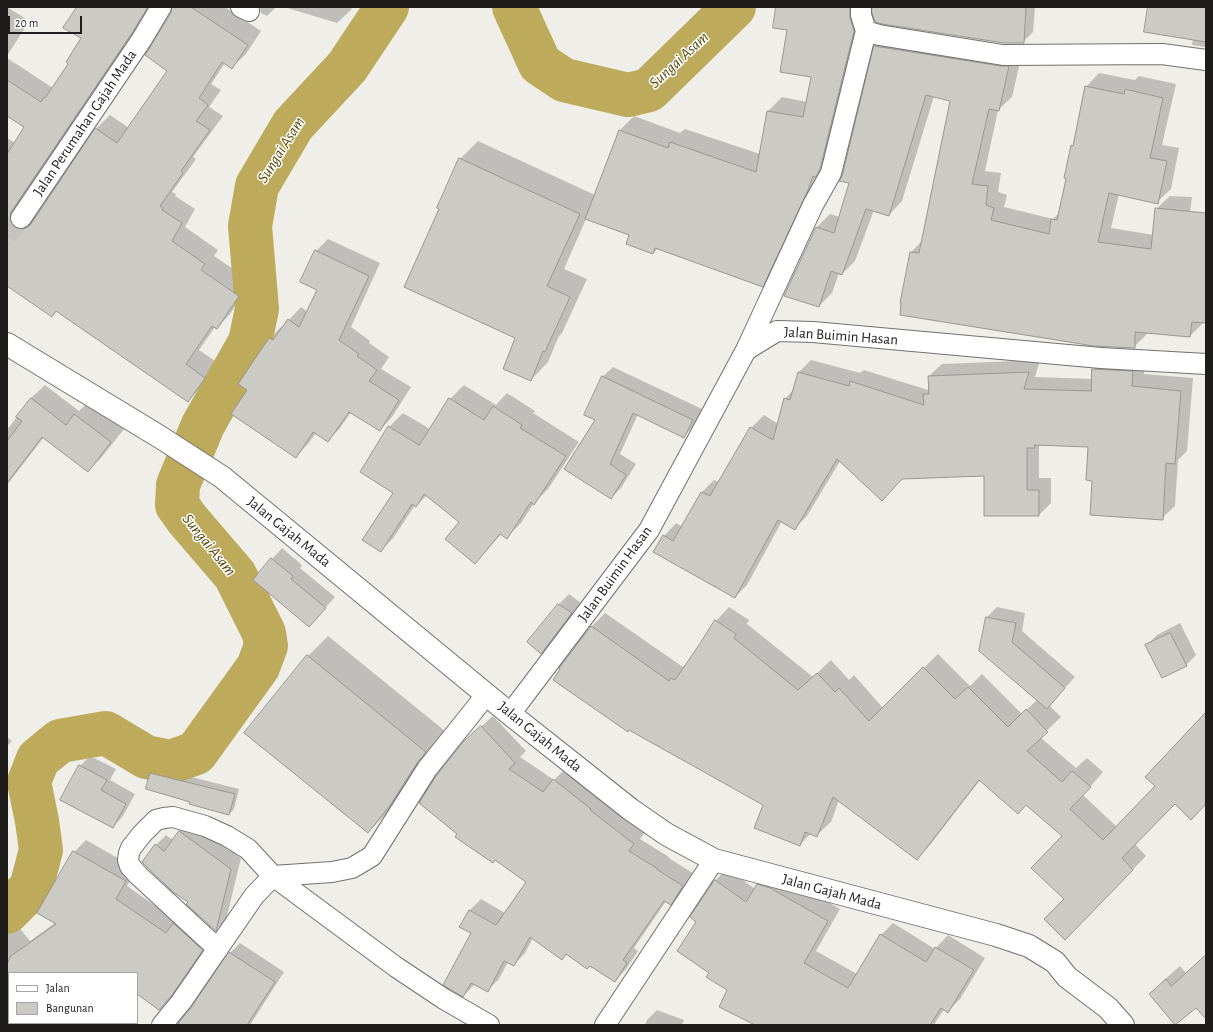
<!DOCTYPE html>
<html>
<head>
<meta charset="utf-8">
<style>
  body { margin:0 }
  #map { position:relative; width:1213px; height:1032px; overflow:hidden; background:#efeee9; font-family:"Alegreya Sans",sans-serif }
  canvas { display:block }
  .frame { position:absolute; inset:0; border:8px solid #1e1d1c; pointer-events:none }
  .legend { position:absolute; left:8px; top:972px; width:130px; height:52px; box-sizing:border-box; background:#fff; border:1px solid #a5a5a4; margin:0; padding:5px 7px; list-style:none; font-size:12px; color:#1e1d1c }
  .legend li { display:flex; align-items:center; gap:8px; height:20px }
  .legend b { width:20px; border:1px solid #a5a5a4 }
  .scale { position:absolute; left:8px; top:16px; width:74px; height:18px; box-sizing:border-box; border:2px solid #1e1d1c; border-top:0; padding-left:5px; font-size:12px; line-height:14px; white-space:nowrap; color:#1e1d1c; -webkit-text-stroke:3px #fff; paint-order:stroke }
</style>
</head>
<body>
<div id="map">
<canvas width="1213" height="1032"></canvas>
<div class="frame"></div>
<ul class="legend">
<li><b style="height:5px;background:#fff"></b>Jalan</li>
<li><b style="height:11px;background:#cbcac5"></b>Bangunan</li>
</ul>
<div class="scale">20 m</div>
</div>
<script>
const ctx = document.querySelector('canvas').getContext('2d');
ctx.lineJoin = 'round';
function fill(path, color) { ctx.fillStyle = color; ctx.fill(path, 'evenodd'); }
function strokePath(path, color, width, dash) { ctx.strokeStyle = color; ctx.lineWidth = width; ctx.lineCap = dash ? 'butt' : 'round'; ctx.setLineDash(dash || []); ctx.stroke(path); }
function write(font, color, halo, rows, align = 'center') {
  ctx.font = font + ' "Alegreya Sans",sans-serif'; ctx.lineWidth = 3; ctx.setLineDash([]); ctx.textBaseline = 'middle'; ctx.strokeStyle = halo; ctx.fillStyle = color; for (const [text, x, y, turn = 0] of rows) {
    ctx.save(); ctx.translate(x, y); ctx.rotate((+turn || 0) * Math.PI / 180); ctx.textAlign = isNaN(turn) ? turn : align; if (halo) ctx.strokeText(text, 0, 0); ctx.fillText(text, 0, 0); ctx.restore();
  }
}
fill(new Path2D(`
  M7,7L26,19V26L7,56Z
  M77,7H152L28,214L35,216H38L96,129L110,115L129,128L169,71L172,13L173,7H225L261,31L246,54L232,67L225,63L211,84L221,90L209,107L223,116L193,157L196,159L172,192L176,194L175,196L195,209L185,227L218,250L214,256L252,282L230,314L217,328L215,327L199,350L218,363L201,387L188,401L56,310L7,284V138L15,143L26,126L7,115V58L53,88L70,63L82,38Z
  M260,7H276L267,16L261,13Z
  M284,7H352L351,10L337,23Z
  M777,7H865L834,154L776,272L762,286L658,248L653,253L630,235L586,219L564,269L587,279L562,333L559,336L548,362L531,380L517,338L441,209L460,159L478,141L595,195L620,130L634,116L680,133L685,129L760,154L768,111L782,97L807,102L812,76Z
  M951,7H1035L1033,32L1023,42Z
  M1149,7H1206V47L1192,45L1193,39Z
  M888,33L1022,54L1012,97L998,110L985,171L1001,173L998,192L1007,195L1004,207L1053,219L1060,212L1068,178L1072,146L1075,143L1086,87L1099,73L1135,80L1139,76L1176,84L1162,145L1179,148L1171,189L1157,202L1119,194L1111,228L1154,235L1156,209L1170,196L1192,197L1190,212L1206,213V322H1204L1190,336L1148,332L1147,334L1134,347L901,302L911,252L922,241L951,100L934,96L902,201L889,215L874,210L855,261L842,274L839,273L832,293L819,306L785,295L817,227L830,214L840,217L850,182L843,176L875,46Z
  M328,239L380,263L351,327L370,341L369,343L389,357L381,369L411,387L392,417L380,430L351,412L340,428L328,441L316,433L308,444L296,456L249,390L239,384L270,338L282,326L284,327L289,320L301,307L308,312L318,290L316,251Z
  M1106,357L1145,359L1144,374L1193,378L1187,451L1178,460L1175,506L1162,518L1093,480L1089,446L1039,444V478H1051V503L1039,515L985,475L902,478L840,461L807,516L794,529L782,521L747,585L735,597L664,536L676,523L683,527L702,492L714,480L719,482L751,428L764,415L778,424L785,399L794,389L799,372L811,360L860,373L864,370L928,390L929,389V376L942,364L1040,360L1035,377L1093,379V370Z
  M613,367L702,409L694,426L684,436L638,414L620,454L636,464L621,488L611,498L597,419L602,377Z
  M45,385L79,411L88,402L124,429L101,458L88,471L44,437L7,485V430L31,398Z
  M464,385L496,405L507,393L535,411L533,413L579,442L548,489L534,503L521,523L507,537L501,534L488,549L475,563L461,522L427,495L416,506L415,505L394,537L381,551L395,492L389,427L403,413L430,429L450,399Z
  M282,548L302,565L300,568L335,597L309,626L254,580L272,559Z
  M569,594L581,603L551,642L541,652L529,642L559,604Z
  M729,607L749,620L747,624L813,677L831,660L849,680L854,675L883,708L938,654L970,686L982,674L1022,714L1038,699L987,617L997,607L1025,613L1022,631L1075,677L1049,705L1061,717L1040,737L1076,768L1087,758L1103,772L1083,795L1117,827L1157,786L1206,713V804L1175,803L1135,844L1146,856L1079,925L1065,899L1063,836L1027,804L980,780L930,845L917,859L839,800L831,822L817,835L811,833L800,845L764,804L591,627L605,613L683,667L685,665H686L716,621Z
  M1180,623L1196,655L1186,665L1146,646L1157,635Z
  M328,636L445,731L411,783L388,812L368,832L308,656Z
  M493,716L526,751L520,757L554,780L565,769L645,832L640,839L669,857V858L694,874L682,892L670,904L666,901L634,948L638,951L626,969L615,981L590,965L567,953L562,958L533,938L525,953L514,965L508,962L499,979L487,991L475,984L463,996L473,933L469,911L481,899L505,913L528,882L475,732Z
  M7,737L12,741L7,746Z
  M90,756L116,769L110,780L135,794L123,816L113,827L80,766Z
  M156,768L239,789L234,809L229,814L191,801L147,788L151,773Z
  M190,821L241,858L226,920L216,930L189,902L156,845L166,835L173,840L180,831Z
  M86,840L137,869L127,886L177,921L214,938L184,982L171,997L159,1009L137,993V973H9V976L7,977V933L17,925L30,941L55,923L38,913L74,852Z
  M727,868L755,889L757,885L770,873L782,876L840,909L816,951L857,974L881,935L893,923L935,949L948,935L985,958L960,999L948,1011L944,1009L934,1025H757L729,990L710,973L698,921L716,880Z
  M240,943L284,972L250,1025H178L191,1010L230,953Z
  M1206,955V1018L1196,1006L1151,994L1164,980L1180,966L1186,973Z
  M657,1010L684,1020L682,1025H645L647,1020Z
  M32,1023H75L76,1025H30Z`), '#0003');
strokePath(new Path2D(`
  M514,7L540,64L564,80L628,95L649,90L734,7
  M7,912L31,888L41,850L37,821L29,782L38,759L60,741L106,733L146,757L171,762L196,753L258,667L266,646L264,633L235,575L187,519L177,505L178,485L203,425L250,342L257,309L250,226L257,186L293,125L347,67L387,7`), '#beaa5b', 44);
const building = new Path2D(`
  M77,7H148L132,33L11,212L10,217L11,223L14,227L20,229L26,228L31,224L95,128L117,143L167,71L145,55L171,13L172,7H191L248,45L232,69L222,62L199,98L208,105L196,121L210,130L181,171L183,173L160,206L163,208L162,210L182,223L172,241L205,264L201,270L239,296L217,329L212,326L186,364L205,378L188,402L56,311L52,317L7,286V154L24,127L7,116V80L41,102L44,97L45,98L68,64L66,62L81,38L63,28Z
  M776,7H850V18L854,31L820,169L816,177L813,176L808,190L763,287L655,248L653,254L626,244L629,235L585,219L619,130L668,148L670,142L756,172L767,111L803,117L811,77L780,72L787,30L773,28Z
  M872,7H1026L1024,43H1004L882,24L875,22L872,13Z
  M1148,7H1206V42L1144,32Z
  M874,46L1001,66H1009L999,111L989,109L972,184L988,186L986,205L994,208L991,220L1049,234L1051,219L1057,220L1066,179L1064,178L1071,145L1073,146L1085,86L1124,94L1125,89L1163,98L1150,158L1167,161L1158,204L1109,193L1098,242L1151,249L1155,208L1206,213V323L1192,322L1190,337L1135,332V348L1094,346L900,315L901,303H900L910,252L919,253L950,101L926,95L889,216L866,209L842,275L831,271L819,307L784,296L816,227L834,233L849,183L839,181L842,176Z
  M459,158L580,214L547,286L570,297L545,352L543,351L531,381L503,369L515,338L404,287L439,209L437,208Z
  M315,250L369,276L339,340L359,354L357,356L377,370L369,381L399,400L380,431L349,412L328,442L313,432L296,458L231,414L247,390L238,384L269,338L273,340L288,319L299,327L317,290L300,282Z
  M1092,369L1133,371L1132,386L1181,391L1175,464L1166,463L1163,520L1090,515L1092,481L1086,480L1088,447L1034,445L1035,448H1027V490H1039V516H984V476L902,479L882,501L837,459L795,530L778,520L735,598L653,552L663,535L673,541L701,492L710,496L750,427L773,440L784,398L790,400L798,372L849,386L850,381L924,405L923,394H929L928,376L1029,372L1024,389L1091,391Z
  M602,376L693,420L684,438L633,413L610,464L626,475L611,499L564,469L595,420L584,415Z
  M31,398L66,425L74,414L111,442L88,472L42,437L7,483V441L22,421L16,417Z
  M449,398L484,420L493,406L522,425L520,428L566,456L534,505L531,502L507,539L500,534L475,564L445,539L459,522L424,494L416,507L412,504L381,552L362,540L393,493L360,472L388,426L419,445Z
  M271,558L293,576L291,579L326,608L309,627L253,580Z
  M558,604L572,613L541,654L527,642Z
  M986,617L1016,623L1012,642L1065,688L1047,709L979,651Z
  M715,620L736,634L734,638L798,690L817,673L835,692L839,688L869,721L923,667L955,699L968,687L1008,727L1026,709L1048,732L1027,751L1062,782L1072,771L1091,787L1070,809L1103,840L1155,786L1145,777L1206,712V804L1191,820L1175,804L1122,858L1133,870L1065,940L1044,919L1064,899L1031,868L1062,836L1026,805L1018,814L979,780L917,860L833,797L817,837L805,832L800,846L754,828L763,805L629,730L628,732L553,680L560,669L559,668L591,626L669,681L671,678L675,680L699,645Z
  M1170,633L1187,666L1162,678L1145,645Z
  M307,655L426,752L417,763L391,804L368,833L244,733Z
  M481,726L515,763L509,769L543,792L553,779L591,809L590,810L634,844L629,851L658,869V870L683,886L671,905L664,901L623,960L627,963L615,982L590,966L587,969L566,954L562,960L530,937L514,966L504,961L488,992L471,983L463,997L443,985L471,933L459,927L469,910L496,925L526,882L495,860L493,863L455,837L457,834L419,803L436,776L462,743Z
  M79,765L107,780L101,790L126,804L113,828L60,800Z
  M150,773L235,794L229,815L189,804L190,802L146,789Z
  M179,831L231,869L216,931L186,904L188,902L173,892L142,862L155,844L164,851Z
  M73,851L126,881L116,899L166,933L173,923L203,950L172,995L159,1010L137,994V973H7V964L11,956L56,924L37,913Z
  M715,880L746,902L757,884L770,888L828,921L804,963L848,988L880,934L926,962L935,947L974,970L948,1013L941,1008L930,1025H755L719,1007L727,990L706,977L709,973L677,951L696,922L690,917Z
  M229,952L275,982L247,1025H181L178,1023L190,1009Z
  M1206,955V1019L1196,1008L1175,1025L1149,994L1166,979L1171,986Z`);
fill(building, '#cbcac5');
strokePath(building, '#979691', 1);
strokePath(new Path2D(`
  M7,236L21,218`), '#c5c4c0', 20, [20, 10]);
const street = new Path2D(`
  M241,7L249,11
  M866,31L879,35L1003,55L1162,54L1206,60
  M21,218L142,39L161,7
  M746,350L813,205L831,173L866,31L861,15V7
  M510,714L649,530L746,350L777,331L813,332L1101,358L1206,364
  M218,949L138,875L130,866L128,860L129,853L131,848L142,834L156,820L164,818L173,817L205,826L227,836L248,849L273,876L396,967L444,999L489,1025
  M7,1012L9,1013
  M162,1025L181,1002L254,896L273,876L332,872L352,868L372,856L427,769L487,694
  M605,1025L714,860`);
const secondary = new Path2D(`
  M7,344L160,437L222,477L510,714L630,809L666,834L714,860L996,935L1029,946L1055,962L1067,977L1108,1008L1123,1025`);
strokePath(street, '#72716c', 22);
strokePath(secondary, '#72716c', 24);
strokePath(street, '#fff', 20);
strokePath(secondary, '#fff', 22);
write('15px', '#1e1d1c', '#fff', [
  ["Jalan Perumahan Gajah Mada",85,123,-56],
  ["Jalan Buimin Hasan",841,336,4],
  ["Jalan Gajah Mada",289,532,39],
  ["Jalan Buimin Hasan",615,574,-54],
  ["Jalan Gajah Mada",540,737,39],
  ["Jalan Gajah Mada",832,892,15]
]);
write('italic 16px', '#584a0a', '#fff', [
  ["Sungai Asam",679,60,-43],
  ["Sungai Asam",281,150,-58],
  ["Sungai Asam",209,545,51]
]);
</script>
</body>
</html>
